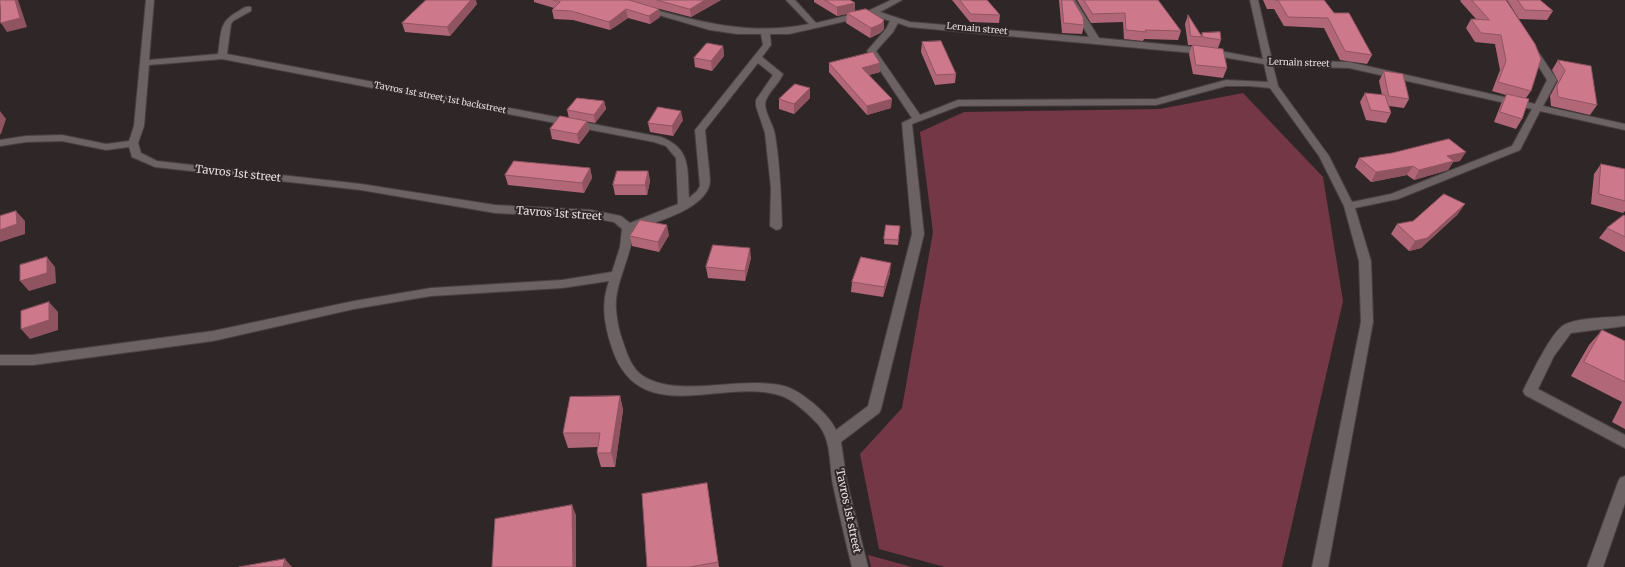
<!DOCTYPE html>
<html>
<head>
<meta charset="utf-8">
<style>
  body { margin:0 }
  canvas { display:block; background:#2f2627 }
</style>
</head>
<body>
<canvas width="1625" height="567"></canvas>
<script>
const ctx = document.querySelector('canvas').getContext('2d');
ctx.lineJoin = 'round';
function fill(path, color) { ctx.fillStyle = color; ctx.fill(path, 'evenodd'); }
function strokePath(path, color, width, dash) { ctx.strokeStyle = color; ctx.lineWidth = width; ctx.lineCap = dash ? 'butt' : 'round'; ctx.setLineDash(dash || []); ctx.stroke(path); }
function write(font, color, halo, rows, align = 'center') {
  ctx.font = font + ' Merriweather,serif'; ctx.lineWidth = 4; ctx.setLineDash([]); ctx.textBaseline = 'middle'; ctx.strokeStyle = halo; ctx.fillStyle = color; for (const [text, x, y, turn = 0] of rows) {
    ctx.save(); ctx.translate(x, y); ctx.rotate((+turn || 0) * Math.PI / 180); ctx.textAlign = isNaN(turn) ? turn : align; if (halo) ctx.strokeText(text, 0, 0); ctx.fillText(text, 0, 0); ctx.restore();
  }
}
fill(new Path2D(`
  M1243,93L1323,177L1343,301L1282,567H945L879,549L860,454L902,408L933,232L920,132L964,112L1160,109Z
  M868,555L912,567H871Z`), '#743745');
const minor = new Path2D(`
  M146,0H154L149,60L218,54C222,31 218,22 239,11C243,8 246,6 251,7V11L233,21L231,24L227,54L661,137C692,149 687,169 689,198L697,191L700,186L695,130L763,45L761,34H737L710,30L607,0H620C683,17 743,38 809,24L786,0H795L816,23L870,10L891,0H902L880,12L910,22L1089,37L1067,0H1075L1099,38L1204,48L1263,59L1250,0H1258L1272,60L1349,62L1535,104L1547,80L1528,49L1532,46L1535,47L1557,80L1543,106L1625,124V130L1540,111L1520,150L1398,199L1355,208L1371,261L1373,322L1328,567H1312L1361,322L1359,261L1344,206L1319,156L1270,88L1250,86H1226L1156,105L959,106L912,124L924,234L881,409L879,413L841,442L847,482L868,567H852C845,540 839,512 833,485C829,464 832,441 818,424C808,414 795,401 782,396C723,376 637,432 611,345C604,323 601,303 609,281L562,288L431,296L354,309L213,341L33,365H0V355H33L213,331L354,301L431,288L562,280L612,272L620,247L622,229L614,222L591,218L495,213L361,190L155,167L132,157L129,147L106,150L62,141L26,142L0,146V140L26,136L62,135L106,144L129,141L134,126ZM873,15L890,21L886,29L867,51L912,118L902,123L912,234L868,406L836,430C831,419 822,411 813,403C804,396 795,389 784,386C741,375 679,399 643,376C632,369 627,354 623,342C619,332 617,321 616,310C614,282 632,258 633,230C656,222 711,208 710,179L705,130L758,63L773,75L756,100V106L765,133L771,188L770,226L776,230L780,229L782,226C781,195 780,165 775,135C774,125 762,109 766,100C770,90 779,84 783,74L762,57L771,45L770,34H789ZM898,23L909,27L1204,54L1264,64L1268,82L1226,80L1156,99L958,100L920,115L876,51L893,32ZM222,59L654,142L666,146L676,158L678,204L630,223L621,216L591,210L495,205L361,184L157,161L141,153L138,143L144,126L149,65ZM1273,66L1349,68L1532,109L1512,146L1391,194L1352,202L1329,156L1278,86Z
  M1625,316V326L1571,333L1554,356L1538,389L1625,435V448L1525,395L1523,391C1530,377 1551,332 1564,325C1579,317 1608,318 1625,316Z
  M1625,476V503L1603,567H1587L1618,482L1620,478Z`);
strokePath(minor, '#484142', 2);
fill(minor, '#6c6163');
fill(new Path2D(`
  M534,0H721L691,17L656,8L659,9L660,17L650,24L628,18L610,30L573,20L554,19L552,10L554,8L534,2Z
  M814,0H850L855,3V12L884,20V29L880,33L870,38L846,23L847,14L837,16L814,2Z
  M952,0H987L1000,15L999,23L970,22Z
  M1059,0H1073L1084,25L1082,34L1062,33Z
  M1077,0H1158L1181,31L1178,40L1144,39L1143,41L1124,39L1123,22L1091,23Z
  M1263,0H1324L1334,13L1372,55L1367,64L1340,60L1324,28L1284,26L1274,9H1267Z
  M1461,0H1506L1531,91L1526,98L1522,119L1516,129L1494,122L1501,104L1506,95L1492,91L1500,70L1495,44L1475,42L1466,28L1471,19H1476L1460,1Z
  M1507,0H1540L1553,11L1547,20L1519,19Z
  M477,4L450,36L405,32L402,23Z
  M1188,15L1201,36L1202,33L1221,40L1218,48L1227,68L1223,78L1193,74L1189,54L1192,45H1188L1185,24Z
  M922,42L956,74L955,83L935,85L921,52Z
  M723,46L724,56L712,71L695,67L694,58Z
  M1558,60L1597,105L1590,115L1551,106L1550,96L1558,81L1552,70Z
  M829,63H880V72L869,75L891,108L867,115L829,72Z
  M1384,71L1409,99L1404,108L1389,106L1391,113L1386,123L1366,120L1360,102L1365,93L1382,95L1379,81Z
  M810,98L794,114L779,109V99Z
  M604,101L606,109L595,123L569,118L567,110Z
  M683,120L673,136L650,132L648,123Z
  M587,121L589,131L579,144L552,139L550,129Z
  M1359,158L1460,161L1453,162L1448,170L1414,180L1407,175L1371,182L1355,167Z
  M1601,164L1625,170V211L1623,213L1591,204L1594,174Z
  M590,168L592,178L584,193L508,185L505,175Z
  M648,171L650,181L647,195H615L613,185Z
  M1458,214L1421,248L1409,251L1391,234L1397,224Z
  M1625,216V252L1599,238L1607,228Z
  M886,225L900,226L898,245L884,244Z
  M669,235L659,252L632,246L630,236Z
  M751,258L745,281L708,278L706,267Z
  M890,273L883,297L851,292L852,282Z
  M1602,330L1625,341V429L1612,422L1622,402L1571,376L1589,345Z
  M620,396L623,410L615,467H601L597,453L598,447L568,448L563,433Z
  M707,483L719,567H647Z`), '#b16778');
fill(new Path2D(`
  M15,0H18L27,27L7,32L1,23Z
  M471,0H476L477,4L450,36L447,27Z
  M705,0H721L691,17L690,9Z
  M855,3V12L837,16V7Z
  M626,9L628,18L610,30L609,22Z
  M659,9L660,17L650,24L649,16Z
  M884,20V29L880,33L870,38L871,28Z
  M723,46L724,56L712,71L711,61Z
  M880,63V72L861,77L862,68Z
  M810,88V98L794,114V104Z
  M892,99L891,108L867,115V106Z
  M604,101L606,109L595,123L594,115Z
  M0,111L6,119L1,134H0Z
  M681,111L683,120L673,136L672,126Z
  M587,121L589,131L579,144L577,134Z
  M1466,152L1460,161L1453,162L1448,170L1414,180L1419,170L1447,156Z
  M1413,166L1407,175L1371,182L1376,172Z
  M590,168L592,178L584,193L582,183Z
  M648,171L650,181L647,195L645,185Z
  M1465,204L1458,214L1421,248L1409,251L1415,241Z
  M16,211L25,221V234L0,242V230Z
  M667,225L669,235L659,252L658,242Z
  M750,248L751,258L745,281V271Z
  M47,257L55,267L56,283L29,291L20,281Z
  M891,263L890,273L883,297L884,287Z
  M49,302L58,312V330L30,339L21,329Z
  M620,396L623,410L615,467L611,453Z
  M572,505L576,515V567H573Z
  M285,559L292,567H283Z`), '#905461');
const building = new Path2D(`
  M0,0H15L20,18L1,23Z
  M426,0H471L447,27L402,23Z
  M553,0H629L659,9L649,16L626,9L609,22L571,11L552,10L560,2Z
  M657,0H705L690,9Z
  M825,0H850L855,3L837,7Z
  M960,0H987L1000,15L971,14Z
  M1062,0H1073L1083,17L1084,25L1064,23Z
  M1084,0H1158L1181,31L1145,30L1146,32L1126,30L1125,13L1093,14Z
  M1275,0H1324L1334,13H1349L1372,55L1345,51L1328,18L1288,17L1278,0Z
  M1472,0H1506L1535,44L1541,59L1531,91L1498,82L1506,61L1501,35L1481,33L1471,19L1489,20Z
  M1518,0H1540L1553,11L1525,10Z
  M866,9L884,20L881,24L871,28L847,13Z
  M1188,15L1202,37L1191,36Z
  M1220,32L1221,40L1203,37L1202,33Z
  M941,41L956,74L936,75L922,42Z
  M707,43L723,46L711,61L694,58Z
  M1193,45L1223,49L1227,68L1196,65Z
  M873,52L880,63L862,68L892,99L867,106L829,63Z
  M1558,60L1591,66L1597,105L1558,97L1557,86L1565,71Z
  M1384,71L1403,74L1409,99L1389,96Z
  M795,84L810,88L794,104L779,99Z
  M1365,93L1385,95L1391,113L1371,110Z
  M1507,94L1529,99L1522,119L1500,112Z
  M577,98L604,101L594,115L567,110Z
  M658,107L681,111L672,126L648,123Z
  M560,116L587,121L577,134L550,129Z
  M1449,139L1466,152L1447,156L1454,161L1419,170L1413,166L1376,172L1359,158L1392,153Z
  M514,161L590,168L582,183L505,175Z
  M1601,164L1625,169V201L1599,194Z
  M617,171H648L645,185H613Z
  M1444,194L1465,204L1427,238L1415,241L1397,224L1413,221Z
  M16,211L17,224L0,230V216Z
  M1624,215L1625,216V237L1607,228Z
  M640,220L667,225L658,242L630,236Z
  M886,225L900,226L898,240L884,239Z
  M713,245L750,248L745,271L706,267Z
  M47,257V273L20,281V265Z
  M861,257L891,263L884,287L852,282Z
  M49,302V320L21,329V311Z
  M1602,330L1625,341V382L1584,362Z
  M620,396L611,453H597L600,433H563L570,397Z
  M707,483L718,562L690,567H647L642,494Z
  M572,505L573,567H492L495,519Z
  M285,559L283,567H239Z`);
fill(building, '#ce788b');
strokePath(building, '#905461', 1);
write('9px', '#e5dedf', '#2f2627', [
  ["Lernain street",977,29,5],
  ["Lernain street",1299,63,2],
  ["Tavros 1st street, 1st backstreet",440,98,11]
]);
write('11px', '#e5dedf', '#2f2627', [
  ["Tavros 1st street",238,174,6],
  ["Tavros 1st street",559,214,4],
  ["Tavros 1st street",848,511,78]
]);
</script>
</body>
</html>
